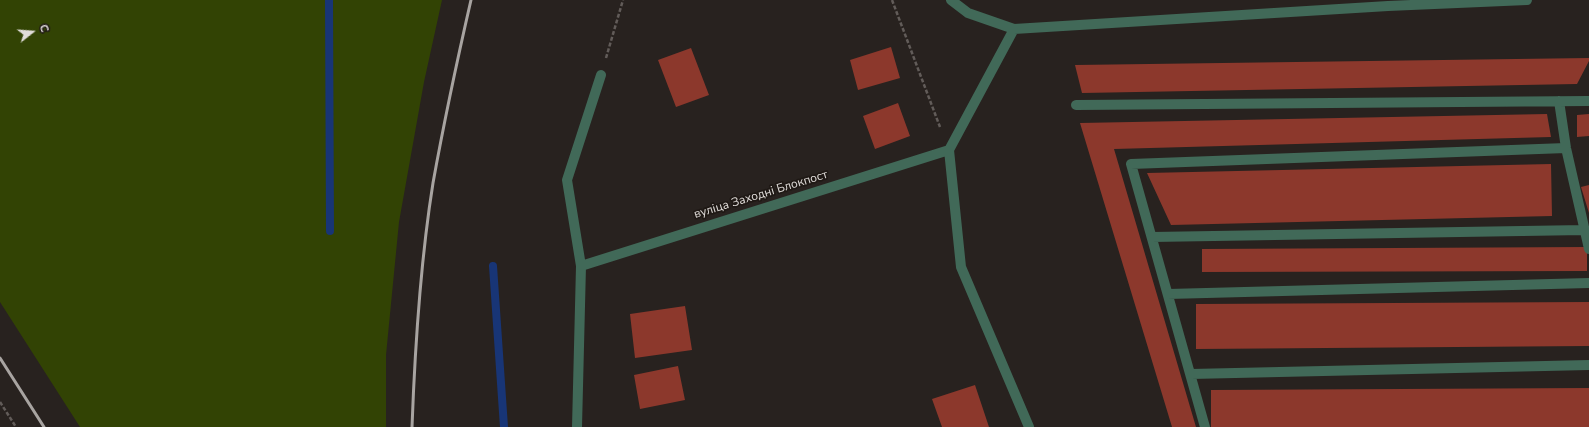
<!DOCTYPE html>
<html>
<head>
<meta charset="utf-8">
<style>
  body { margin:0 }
  #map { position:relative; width:1589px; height:427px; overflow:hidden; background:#28221f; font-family:"Nunito Sans",sans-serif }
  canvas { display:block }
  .north { position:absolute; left:12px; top:12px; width:40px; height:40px; -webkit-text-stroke:3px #1f1915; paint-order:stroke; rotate:73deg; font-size:11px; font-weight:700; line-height:16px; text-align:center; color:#e0dcd9 }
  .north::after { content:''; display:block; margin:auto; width:14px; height:18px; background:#e0dcd9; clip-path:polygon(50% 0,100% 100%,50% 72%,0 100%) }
</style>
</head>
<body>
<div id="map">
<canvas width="1589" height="427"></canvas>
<div class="north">С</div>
</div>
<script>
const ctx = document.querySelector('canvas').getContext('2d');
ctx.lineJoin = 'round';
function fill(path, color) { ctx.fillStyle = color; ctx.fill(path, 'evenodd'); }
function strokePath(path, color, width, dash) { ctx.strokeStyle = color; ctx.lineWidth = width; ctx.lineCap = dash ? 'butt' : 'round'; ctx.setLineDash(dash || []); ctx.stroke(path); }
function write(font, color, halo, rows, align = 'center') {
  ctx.font = font + ' "Nunito Sans",sans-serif'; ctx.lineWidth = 3.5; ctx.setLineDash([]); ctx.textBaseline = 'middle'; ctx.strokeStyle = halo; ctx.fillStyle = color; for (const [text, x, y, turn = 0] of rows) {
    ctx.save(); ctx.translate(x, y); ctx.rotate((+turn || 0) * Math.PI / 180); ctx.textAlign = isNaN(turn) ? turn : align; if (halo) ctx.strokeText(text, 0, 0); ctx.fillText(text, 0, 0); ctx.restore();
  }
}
fill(new Path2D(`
  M0,0H442L424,82L399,222L386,355V427H80L0,302Z`), '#324304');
strokePath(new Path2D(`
  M329,0L330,231
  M493,266L504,427`), '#183576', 8);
fill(new Path2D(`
  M891,47L900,78L858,90L850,60Z
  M691,48L709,95L676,107L658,60Z
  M1589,58V61L1577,84L1082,93L1075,65Z
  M898,103L910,136L875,149L863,116Z
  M1547,114L1551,137L1114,149L1196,427H1172L1080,123Z
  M1589,114V136L1577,137V115Z
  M1551,164L1552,216L1171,225L1147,173Z
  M1589,185V213L1581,187Z
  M1587,247V271L1202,272V249Z
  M1589,302V346L1196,349V304Z
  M685,306L692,350L635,358L630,314Z
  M678,366L685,400L640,409L634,375Z
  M975,385L989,427H942L932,399Z
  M1589,388V427H1211V390Z`), '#8c382c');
strokePath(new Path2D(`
  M892,0L940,127
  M606,58L623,0
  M0,402L16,427`), '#625c59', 2.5, [4, 2]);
strokePath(new Path2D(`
  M1559,101L1566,148L1589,249
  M1076,105L1589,101
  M1152,237L1584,230
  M1168,294L1589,283
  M1191,374L1589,365
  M1205,427L1131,164L1566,148`), '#416958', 10);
strokePath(new Path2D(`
  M951,0L968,13L1014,29L949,150L961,267L1029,427
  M1014,29L1388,6L1527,0
  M601,75L567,180L581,266L949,150
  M577,427L581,266`), '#416958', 10);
strokePath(new Path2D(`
  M0,358L44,427
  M412,427C415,346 420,264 433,183C444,122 457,61 471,0`), '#a8a4a1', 3);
write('12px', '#e0dcd9', '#1f1915', [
  ["вуліца Заходні Блокпост",761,195,-17]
]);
</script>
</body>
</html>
